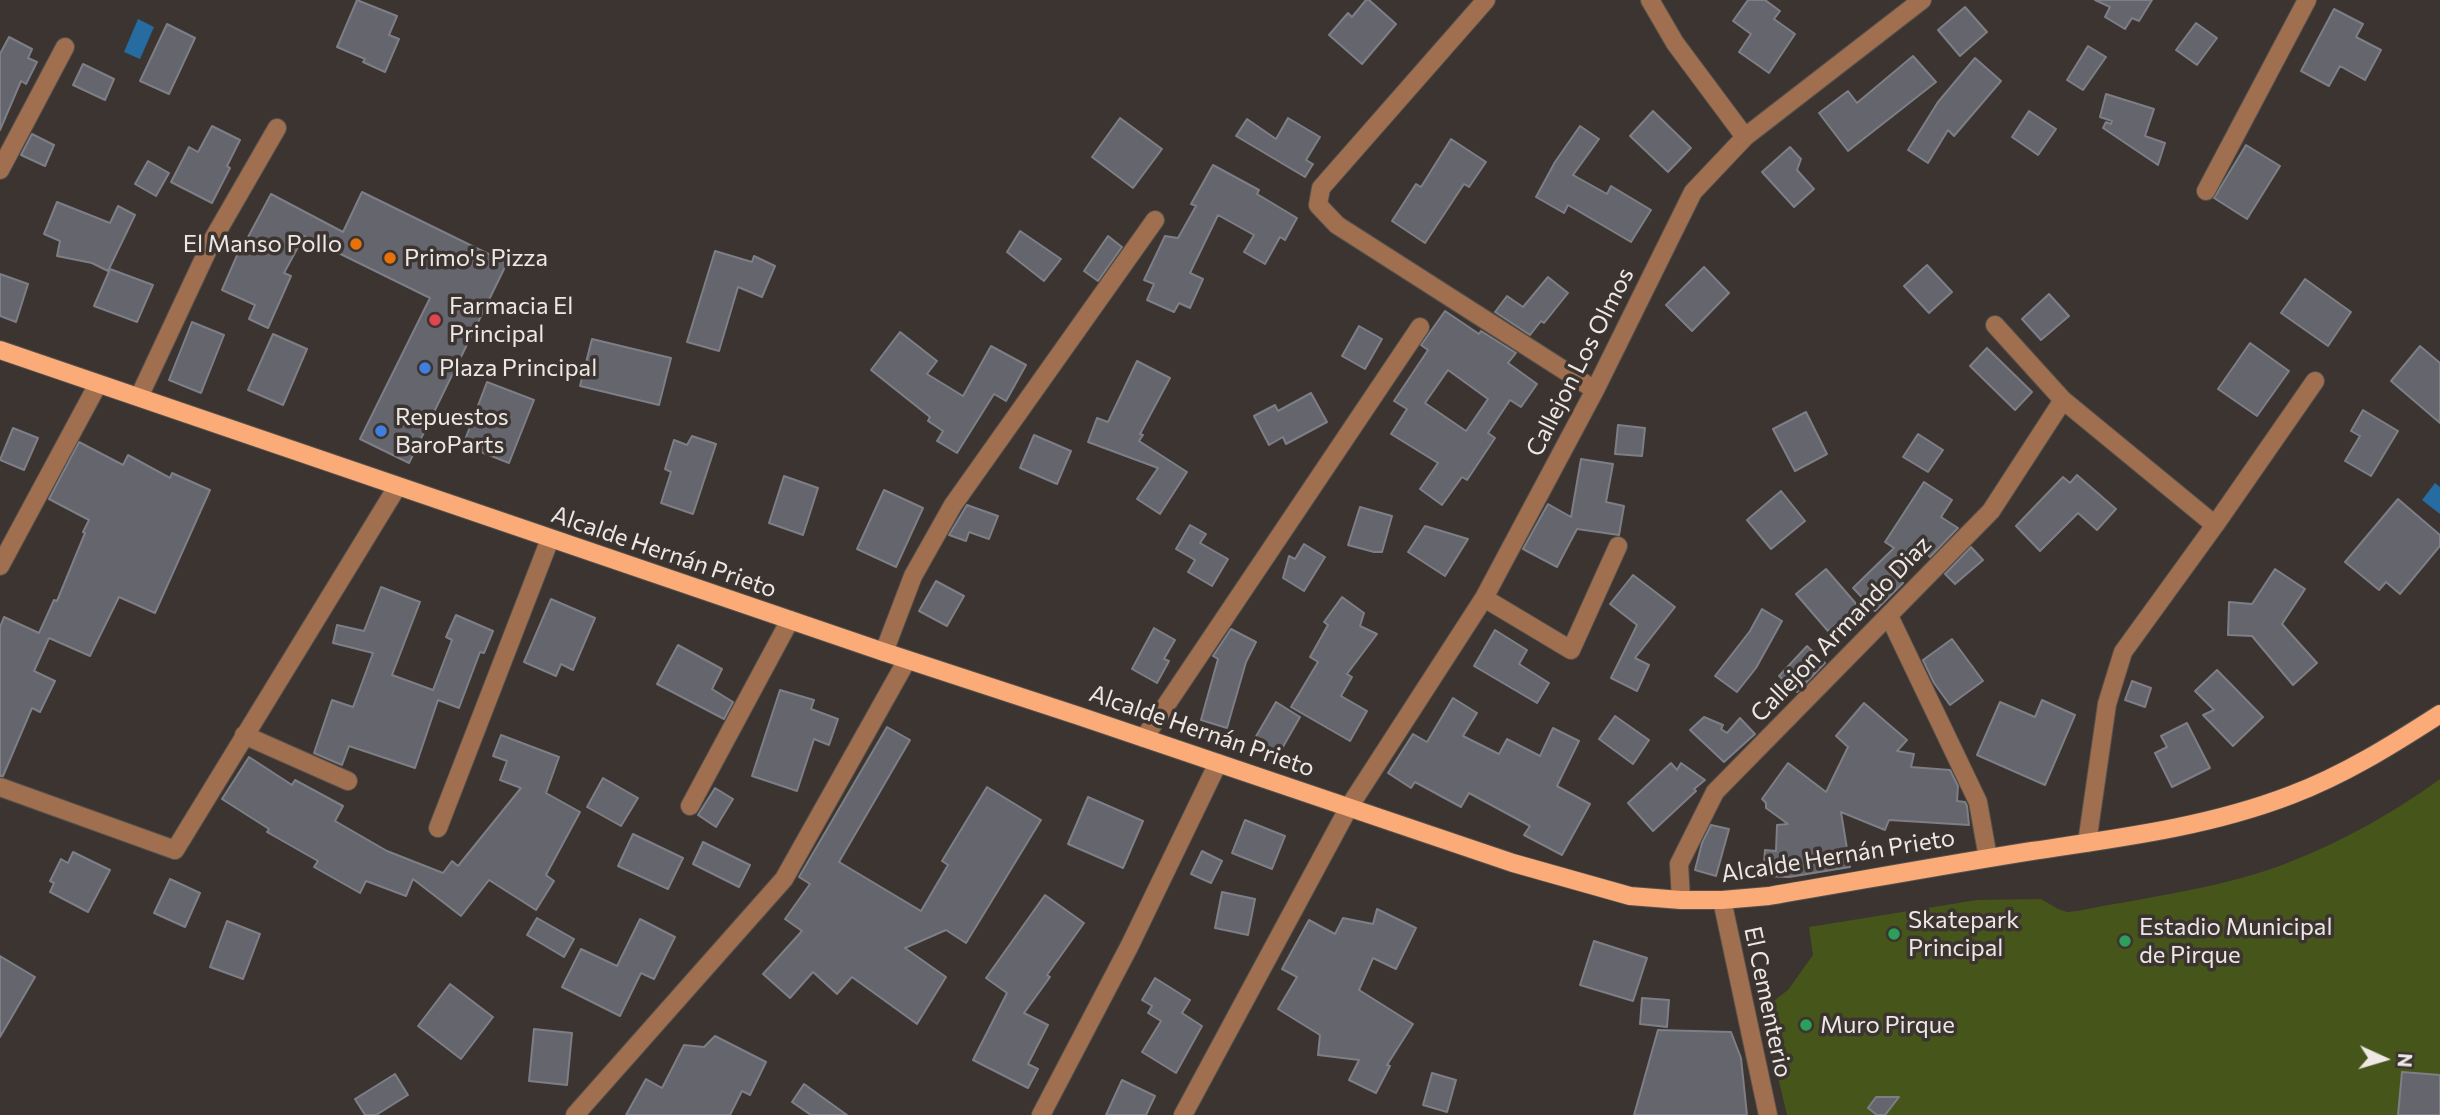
<!DOCTYPE html>
<html>
<head>
<meta charset="utf-8">
<style>
  body { margin:0 }
  #map { position:relative; width:2440px; height:1115px; overflow:hidden; background:#3b3430; font-family:Commissioner,sans-serif }
  canvas { display:block }
  .north { position:absolute; left:2349px; top:1024px; width:70px; height:70px; -webkit-text-stroke:5px #3b3430; paint-order:stroke; rotate:94deg; font-size:19px; font-weight:700; line-height:28px; text-align:center; color:#ede8e5 }
  .north::after { content:''; display:block; margin:auto; width:24px; height:32px; background:#ede8e5; clip-path:polygon(50% 0,100% 100%,50% 72%,0 100%) }
</style>
</head>
<body>
<div id="map">
<canvas width="2440" height="1115"></canvas>
<div class="north">N</div>
</div>
<script>
const ctx = document.querySelector('canvas').getContext('2d');
ctx.lineJoin = 'round';
function fill(path, color) { ctx.fillStyle = color; ctx.fill(path, 'evenodd'); }
function strokePath(path, color, width, dash) { ctx.strokeStyle = color; ctx.lineWidth = width; ctx.lineCap = dash ? 'butt' : 'round'; ctx.setLineDash(dash || []); ctx.stroke(path); }
function write(font, color, halo, rows, align = 'center') {
  ctx.font = font + ' Commissioner,sans-serif'; ctx.lineWidth = 7; ctx.setLineDash([]); ctx.textBaseline = 'middle'; ctx.strokeStyle = halo; ctx.fillStyle = color; for (const [text, x, y, turn = 0] of rows) {
    ctx.save(); ctx.translate(x, y); ctx.rotate((+turn || 0) * Math.PI / 180); ctx.textAlign = isNaN(turn) ? turn : align; if (halo) ctx.strokeText(text, 0, 0); ctx.fillText(text, 0, 0); ctx.restore();
  }
}
fill(new Path2D(`
  M2440,779V1115H1787L1762,1010L1788,990L1813,955L1809,927L1977,900L2041,899L2058,909L2067,912L2078,911C2142,898 2209,890 2271,869C2331,848 2389,816 2440,779Z`), '#46561b');
fill(new Path2D(`
  M138,19L154,27L140,59L124,52Z
  M2435,483L2440,487V514L2422,500Z`), '#266ca1');
const building = new Path2D(`
  M357,0L397,16L389,35L399,39L385,72L363,62L365,59L337,47Z
  M1366,0H1369L1396,24L1362,64L1329,35L1348,13L1352,17Z
  M1748,0H1765L1780,11L1774,19L1795,34L1769,73L1739,52L1751,34L1733,21Z
  M2095,0H2152L2139,21L2132,18L2125,29L2105,17L2110,7Z
  M1965,7L1987,32L1960,56L1938,30Z
  M2334,9L2363,24L2356,37L2381,50L2365,80L2340,66L2329,86L2301,71Z
  M2196,23L2217,38L2197,65L2176,50Z
  M167,24L195,38L169,94L140,81Z
  M9,37L32,49L28,58L37,62L26,84L21,81L0,130V54Z
  M2088,46L2106,57L2083,90L2067,80Z
  M1913,56L1936,82L1848,151L1819,113L1848,91L1857,103Z
  M1975,58L2001,81L1954,136L1948,130L1928,163L1908,150L1938,102Z
  M83,64L114,79L105,100L73,85Z
  M2106,94L2154,109L2145,136L2165,143L2158,165L2103,128L2106,122L2111,124L2112,121L2100,117Z
  M1653,111L1691,148L1668,172L1630,136Z
  M2029,111L2056,129L2038,155L2012,137Z
  M1120,118L1162,149L1133,188L1092,157Z
  M1288,118L1320,137L1306,160L1313,164L1305,177L1236,136L1247,119L1276,139Z
  M212,126L240,140L227,166L230,168L212,203L171,182L189,147L198,152Z
  M1580,126L1599,139L1573,175L1607,194L1611,186L1651,210L1631,242L1568,205L1564,213L1536,197L1555,162Z
  M32,134L54,145L45,166L21,155Z
  M1451,139L1486,162L1469,187L1464,184L1425,243L1392,221L1416,184L1421,187Z
  M2246,145L2280,166L2247,219L2214,198Z
  M1790,147L1801,159L1797,170L1814,189L1794,207L1762,172Z
  M148,161L169,173L156,196L135,184Z
  M1213,165L1259,190L1257,194L1297,218L1285,240L1280,237L1265,264L1244,252L1254,235L1218,215L1190,273L1203,279L1190,308L1179,303L1174,312L1147,300L1154,284L1144,280L1165,236L1178,238L1196,206L1191,204Z
  M362,192L507,263L409,463L360,439L430,298L304,236L284,273L291,276L268,328L249,319L255,305L222,290L238,253L239,254L271,194L343,232Z
  M57,202L110,223L118,206L135,215L108,271L92,263L57,256L60,241L44,234Z
  M1020,231L1061,259L1044,281L1007,252Z
  M1108,236L1122,247L1098,281L1084,271Z
  M715,251L752,262L754,256L775,266L762,297L738,287L719,351L687,342Z
  M1927,265L1952,292L1929,313L1904,286Z
  M1704,267L1729,293L1692,331L1666,305Z
  M110,269L153,285L137,322L94,306Z
  M0,274L28,284L16,322L0,316Z
  M1548,277L1568,293L1544,323L1541,321L1530,335L1495,312L1507,296L1523,307Z
  M2305,279L2351,312L2328,346L2281,313Z
  M2049,294L2069,316L2041,340L2022,319Z
  M1445,311L1479,334L1481,331L1516,353L1508,363L1537,384L1521,407L1510,400L1488,433L1495,438L1467,480L1462,477L1442,505L1420,489L1438,463L1391,434L1407,409L1394,401L1428,350L1421,345ZM1448,370L1488,399L1466,431L1425,403Z
  M192,322L224,335L201,393L169,380Z
  M1359,326L1382,339L1365,369L1342,356Z
  M900,332L937,361L927,374L963,396L991,346L1026,365L1006,401L994,394L957,453L937,441L943,431L928,421L930,417L871,370Z
  M273,334L307,349L283,405L248,390Z
  M592,339L671,358L659,405L580,386Z
  M2250,343L2289,371L2257,416L2218,389Z
  M2420,346L2440,363V423L2391,381Z
  M1987,348L2032,392L2015,410L1970,366Z
  M1137,361L1170,378L1140,434L1143,435L1139,441L1187,472L1160,514L1137,499L1158,468L1088,442L1097,418L1108,422Z
  M487,382L534,400L509,463L463,445Z
  M1311,393L1327,422L1286,444L1283,437L1269,445L1254,416L1275,405L1278,411Z
  M2363,410L2398,431L2371,476L2345,461L2360,436L2351,431Z
  M1806,412L1827,454L1795,471L1773,429Z
  M1618,425L1645,428L1642,456L1615,454Z
  M13,428L38,438L24,470L0,460Z
  M1918,434L1943,450L1928,472L1903,457Z
  M1034,435L1071,451L1057,484L1020,468Z
  M692,436L716,444L693,514L661,503L671,472L665,469L674,440L687,445Z
  M79,442L123,465L128,455L170,478L172,473L210,490L155,613L119,597L90,656L49,638L34,671L55,681L40,712L32,708L3,776H0V627L4,617L39,633L54,600L57,601L85,533L83,532L89,520L49,499Z
  M1581,459L1613,464L1606,502L1624,506L1619,535L1577,529L1557,567L1523,549L1548,504L1571,517Z
  M2077,475L2116,509L2097,530L2078,513L2040,551L2016,526L2063,477L2070,483Z
  M784,476L818,488L803,535L769,523Z
  M1924,482L1952,500L1941,517L1958,528L1930,557L1921,547L1900,580L1903,583L1875,611L1853,588L1894,548L1885,542Z
  M884,490L923,508L896,567L857,549Z
  M1781,491L1805,521L1771,549L1747,520Z
  M2398,499L2440,535V546L2400,594L2386,582L2379,590L2345,562Z
  M967,505L998,516L989,539L969,532L966,541L949,535Z
  M1360,507L1392,516L1382,552H1374L1348,545Z
  M1190,525L1206,534L1200,543L1228,559L1212,586L1188,572L1195,560L1176,549Z
  M1425,526L1468,539L1445,576L1408,552Z
  M1304,544L1325,557L1304,591L1283,578L1289,556L1295,559Z
  M1971,547L1983,560L1955,584L1945,574Z
  M1826,569L1858,606L1828,631L1796,594Z
  M2275,569L2305,589L2282,624L2317,663L2293,685L2252,636L2228,635L2229,602L2252,604Z
  M1633,575L1675,607L1635,658L1649,665L1637,691L1611,678L1637,625L1610,604Z
  M936,581L964,596L947,626L919,611Z
  M381,587L420,602L392,675L433,690L452,640L446,637L456,615L493,631L484,653L480,652L459,708L438,700L415,768L349,746L342,765L314,753L332,700L353,707L373,653L333,643L337,625L364,631Z
  M1342,597L1364,613L1360,626L1377,634L1347,674L1352,677L1341,696L1367,711L1350,741L1291,707L1318,662L1310,657L1328,625L1324,622Z
  M551,599L595,618L573,670L561,664L556,676L524,662Z
  M1762,609L1782,621L1756,668L1737,692L1715,676L1750,631Z
  M1154,628L1175,640L1164,659L1169,661L1157,683L1132,669Z
  M1231,629L1256,642L1246,662L1227,728L1201,720L1218,659L1213,656Z
  M1495,630L1527,650L1519,664L1549,683L1537,703L1474,666Z
  M1952,639L1983,681L1950,705L1934,683L1923,660Z
  M678,645L722,669L712,689L733,702L724,719L657,684Z
  M1807,646L1825,663L1797,692L1779,676Z
  M2217,670L2263,717L2233,746L2203,715L2214,710L2195,691Z
  M2132,681L2151,688L2145,707L2125,700Z
  M780,690L814,700L811,709L838,719L829,745L814,739L797,791L752,776Z
  M1453,698L1477,713L1463,736L1499,754L1507,739L1540,756L1553,728L1579,741L1557,786L1590,804L1562,855L1524,835L1530,826L1469,793L1461,807L1415,782L1411,788L1388,773L1413,734L1427,742Z
  M2042,700L2075,715L2045,785L1977,755L2000,702L2035,717Z
  M1276,702L1300,717L1276,759L1251,745Z
  M1864,703L1907,740L1897,751L1914,754L1911,767L1950,770L1958,786L1957,801L1965,802L1967,806L1969,825L1889,820L1885,830L1841,812L1850,867L1789,877L1763,876L1765,850L1776,851L1777,825L1788,824L1766,808V803L1762,799L1788,763L1826,792L1848,747L1836,736Z
  M1615,716L1649,740L1633,764L1599,739Z
  M1704,717L1723,725L1721,729L1727,733L1740,718L1755,734L1724,762L1690,730Z
  M2187,723L2210,768L2172,787L2155,753L2167,747L2161,736Z
  M887,727L910,740L839,862L921,911L948,865L942,861L987,787L1041,820L966,943L946,930L905,948L946,977L917,1024L852,977L837,994L813,972L790,998L763,974L802,931L785,919L810,884L799,877Z
  M501,735L559,757L546,793L580,812L546,875L554,881L536,910L489,880L461,916L413,879L406,896L366,881L360,893L314,867L318,861L267,832L269,829L222,799L249,757L292,785L295,780L343,806L335,821L387,851L443,873L452,861L458,866L521,788L500,780L507,761L493,756Z
  M1671,763L1677,770L1681,763L1705,780L1694,789L1696,791L1653,831L1628,803Z
  M603,778L638,798L621,826L587,807Z
  M715,788L733,799L716,827L698,815Z
  M1088,797L1143,821L1123,868L1068,844Z
  M1245,820L1285,836L1272,869L1232,853Z
  M1711,825L1729,829L1716,876L1695,870L1702,843Z
  M633,834L683,858L668,889L618,866Z
  M703,842L750,865L739,887L693,864Z
  M1202,851L1222,861L1211,883L1191,874Z
  M73,852L110,870L88,912L50,892L54,883L50,881L61,859L68,863Z
  M170,879L200,893L185,927L154,913Z
  M1222,892L1255,899L1248,935L1215,928Z
  M1045,895L1084,923L1047,975L1050,977L1024,1013L1048,1025L1028,1064L1038,1069L1028,1088L973,1060L1007,993L986,978Z
  M1377,909L1416,928L1396,969L1373,958L1359,990L1413,1024L1387,1065L1390,1066L1376,1093L1349,1080L1359,1060L1318,1055L1320,1035L1278,1009L1297,977L1282,969L1309,920L1335,934L1343,918L1373,924Z
  M537,918L574,939L564,957L527,935Z
  M640,919L675,937L654,979L641,973L620,1016L562,987L581,949L617,966Z
  M227,921L260,934L243,979L210,967Z
  M1594,941L1647,958L1633,1001L1580,985Z
  M0,956L35,977L0,1037Z
  M1155,978L1190,1000L1182,1013L1202,1026L1176,1073L1142,1052L1161,1021L1148,1013L1152,1006L1142,1000Z
  M450,984L493,1017L461,1059L418,1026Z
  M1642,998L1669,1000L1667,1027L1640,1024Z
  M534,1029L572,1033L567,1085L529,1081Z
  M1658,1030L1731,1032L1741,1058L1747,1115H1634Z
  M715,1036L766,1062L750,1095L742,1091L730,1115H626L646,1079L662,1088L684,1045L704,1047Z
  M2402,1072L2440,1075V1115H2398Z
  M1432,1073L1456,1080L1447,1112L1423,1105Z
  M395,1074L408,1095L376,1115H365L355,1099Z
  M1122,1080L1155,1096L1146,1115H1106Z
  M804,1084L847,1115H811L792,1102Z
  M1876,1097H1899L1885,1115H1877L1868,1108Z`);
fill(building, '#65656d');
strokePath(building, '#7d7e86', 2);
const minor = new Path2D(`
  M1486,0L1321,188L1318,205L1337,225L1595,390
  M1650,0L1675,43L1745,137
  M0,170L65,47
  M2206,191L2307,0
  M1995,325L2063,400L2215,525L2123,652L2107,704L2087,843
  M139,397L213,239L277,128
  M2215,525L2315,381
  M0,566L98,384
  M1484,598L1571,650L1618,546
  M1889,616L1978,802L1988,858
  M884,652L913,576L953,505L1155,220
  M244,735L348,781
  M1144,738L1420,327
  M0,787L175,850L397,487
  M690,806L790,620
  M438,828L550,539
  M1681,900L1679,864L1715,792L1991,511L2063,400
  M1722,900L1768,1115
  M575,1115L784,879L907,660
  M1041,1115L1130,945L1218,763
  M1183,1115L1349,807L1484,598L1595,390L1693,192L1745,137L1922,0`);
const major = new Path2D(`
  M0,350L884,652L1079,716L1513,863L1630,896L1681,900H1722L1769,896C1857,881 1944,865 2032,851C2119,838 2208,827 2291,795C2344,775 2392,745 2440,714`);
strokePath(minor, '#57514d', 20);
strokePath(major, '#57514d', 20);
strokePath(minor, '#9f6f4f', 18);
strokePath(major, '#faab77', 18);
for (const [x, y, r, color] of [
  [356,244,7,"#e8710a"],
  [390,258,7,"#e8710a"],
  [435,320,7,"#e0444e"],
  [425,368,7,"#3f7fe0"],
  [381,431,7,"#3f7fe0"],
  [1894,934,7,"#2e9e5b"],
  [2125,941,7,"#2e9e5b"],
  [1806,1025,7,"#2e9e5b"]
]) { const dot = new Path2D(); dot.arc(x, y, r, 0, 2 * Math.PI); ctx.fillStyle = color; ctx.fill(dot); strokePath(dot, '#3b3430', 2.5); }
write('24px', '#ede8e5', '#3b3430', [
  ["El Manso Pollo",342,244,"right"],
  ["Primo's Pizza",404,258],
  ["Farmacia El",449,306],
  ["Principal",449,334],
  ["Plaza Principal",439,368],
  ["Repuestos",395,417],
  ["BaroParts",395,445],
  ["Skatepark",1908,920],
  ["Principal",1908,948],
  ["Estadio Municipal",2139,927],
  ["de Pirque",2139,955],
  ["Muro Pirque",1820,1025]
], 'left');
write('24px', '#ede8e5', '#3b3430', [
  ["Callejon Los Olmos",1580,362,-63],
  ["Alcalde Hernán Prieto",664,552,19],
  ["Callejon Armando Diaz",1841,629,-46],
  ["Alcalde Hernán Prieto",1202,731,19],
  ["Alcalde Hernán Prieto",1838,856,-9],
  ["El Cementerio",1768,1002,78]
]);
</script>
</body>
</html>
